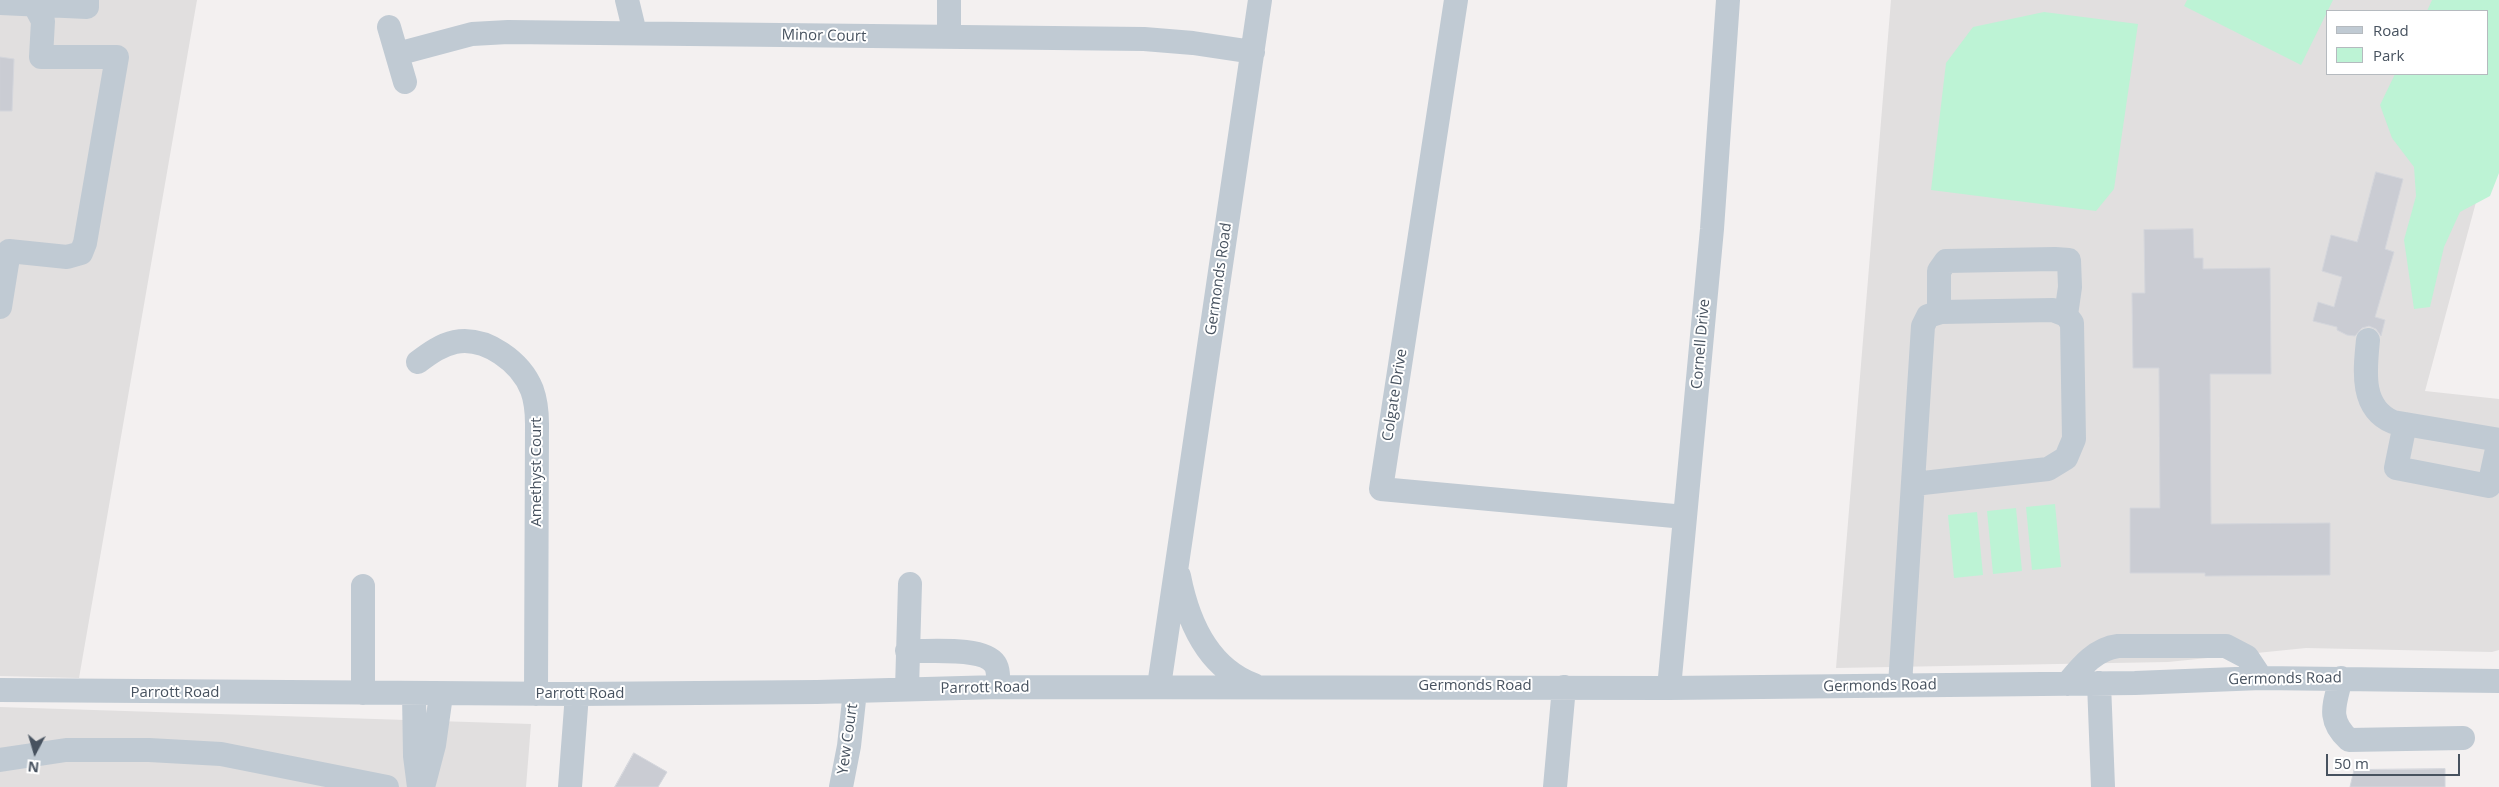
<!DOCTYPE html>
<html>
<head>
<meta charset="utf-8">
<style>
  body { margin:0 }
  #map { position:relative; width:2499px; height:787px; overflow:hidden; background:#f3f0f0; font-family:"Open Sans",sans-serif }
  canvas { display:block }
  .legend { position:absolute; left:2326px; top:10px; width:162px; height:65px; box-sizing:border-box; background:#fff; border:1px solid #b5babf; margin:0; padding:6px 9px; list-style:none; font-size:15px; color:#47525f }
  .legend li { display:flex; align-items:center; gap:10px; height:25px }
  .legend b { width:25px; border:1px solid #b5babf }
  .north { position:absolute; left:10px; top:727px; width:50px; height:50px; -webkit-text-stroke:4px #fff; paint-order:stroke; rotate:186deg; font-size:14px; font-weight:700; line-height:20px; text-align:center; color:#47525f }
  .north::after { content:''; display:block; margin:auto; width:18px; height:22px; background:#47525f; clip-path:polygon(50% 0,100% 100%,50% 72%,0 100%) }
  .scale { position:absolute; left:2326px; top:754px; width:134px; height:22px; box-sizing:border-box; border:2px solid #47525f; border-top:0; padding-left:6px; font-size:15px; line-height:18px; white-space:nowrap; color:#47525f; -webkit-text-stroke:4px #fff; paint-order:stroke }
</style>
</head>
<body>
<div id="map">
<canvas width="2499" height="787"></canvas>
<ul class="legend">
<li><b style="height:6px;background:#c0cad3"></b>Road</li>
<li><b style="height:14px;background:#bdf3d5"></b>Park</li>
</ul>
<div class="north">N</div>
<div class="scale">50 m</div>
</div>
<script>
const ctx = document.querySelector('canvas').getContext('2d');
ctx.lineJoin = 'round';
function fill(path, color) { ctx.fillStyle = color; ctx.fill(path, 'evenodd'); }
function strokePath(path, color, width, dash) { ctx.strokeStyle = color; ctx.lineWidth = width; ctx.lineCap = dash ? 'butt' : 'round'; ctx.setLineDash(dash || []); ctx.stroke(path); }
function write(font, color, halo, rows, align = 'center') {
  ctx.font = font + ' "Open Sans",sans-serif'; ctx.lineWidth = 4; ctx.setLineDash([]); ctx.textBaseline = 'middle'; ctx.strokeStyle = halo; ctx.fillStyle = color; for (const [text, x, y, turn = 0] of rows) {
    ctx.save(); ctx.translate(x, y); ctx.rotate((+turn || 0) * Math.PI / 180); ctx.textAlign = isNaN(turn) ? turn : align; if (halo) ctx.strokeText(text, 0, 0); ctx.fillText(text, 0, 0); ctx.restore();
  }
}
fill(new Path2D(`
  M0,0H197L79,678L0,676Z
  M1891,0H2499V117L2425,391L2499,399V650L2492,652L2306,648L2168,662L1836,668ZM2328,11H2488V74H2328Z
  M0,707L531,724L526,787H0Z`), '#e1dfdf');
fill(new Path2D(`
  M2187,0H2333L2301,65L2184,6Z
  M2432,0H2499V173L2490,196L2460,212L2444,247L2430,307L2414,309L2404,240L2416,196L2414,167L2392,138L2380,105L2395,74H2488V11H2427Z
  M2044,12L2138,24L2114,189L2096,211L1931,190L1946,63L1973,27Z
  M2055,504L2061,567L2032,570L2026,507Z
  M2016,508L2022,571L1993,574L1987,511Z
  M1977,512L1983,575L1954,578L1948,515Z`), '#bdf3d5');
const building = new Path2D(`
  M0,57L14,59L12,111H0Z
  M2376,172L2403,179L2385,249L2394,252L2375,317L2385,320L2381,336L2376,329L2369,326L2362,328L2355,336L2347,335L2337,330V327L2313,321L2318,302L2334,307L2342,277L2322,271L2331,235L2357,242Z
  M2193,229L2194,258H2203V269L2270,268L2271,374H2210L2211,524L2330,523V575L2205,576V573H2130V508H2160L2159,368H2133L2132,293H2145L2144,230Z
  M634,753L667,772L658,787H615Z
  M2445,769V787H2350L2354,770Z`);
fill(building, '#caccd3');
strokePath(building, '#d4d6dc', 1);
strokePath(new Path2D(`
  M627,0L635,33
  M1456,0L1381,489L1685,517
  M0,3L87,7V0
  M389,27L405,82
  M949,37V0
  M397,54L472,34L508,32L1144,39L1193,43L1253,52
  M0,307L9,251L67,257L81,253L85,243L117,57H41L43,21L34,4V0
  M1939,312V271L1946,261L2055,259L2069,260L2070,287L2066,315
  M2368,340C2365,370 2360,408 2393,422L2499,440
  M418,362C430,353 441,345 455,342C486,336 521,362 532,390C536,401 537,412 537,424L536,694
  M2405,424L2396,468L2489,486L2499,440
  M1179,576C1188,622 1208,668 1254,685
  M907,651C928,652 983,646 995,664C999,670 998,680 998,687
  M2341,678C2335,704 2326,719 2349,740L2463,738
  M2099,683L2103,787
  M2067,684C2081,667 2095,649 2118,646H2226L2247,657L2261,678
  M1900,685L1923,326L1928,316L1941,312L2053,310L2066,315L2072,323L2074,439L2066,458L2048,469L1914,484
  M1159,686L1260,0
  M1669,688L1712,229L1728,0
  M907,689L910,584
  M0,690L577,694L817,692L998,687L1669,688L2135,683L2261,678L2499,681
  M363,693V586
  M414,694L415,756L419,787
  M0,760L66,750H149L221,754L387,787
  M423,787L434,745L441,695
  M570,787L577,694
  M841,787L849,746L855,691
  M1555,787L1564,687`), '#c0cad3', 24);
write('15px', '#47525f', '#fff', [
  ["Minor Court",824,36,1],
  ["Germonds Road",1219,279,-82],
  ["Cornell Drive",1701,344,-85],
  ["Colgate Drive",1395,395,-81],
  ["Amethyst Court",537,472,-90],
  ["Germonds Road",2285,679,-1],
  ["Germonds Road",1475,686],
  ["Germonds Road",1880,686,-1],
  ["Parrott Road",985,688,-1],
  ["Parrott Road",175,693],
  ["Parrott Road",580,694],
  ["Yew Court",848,739,-82]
]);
</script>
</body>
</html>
